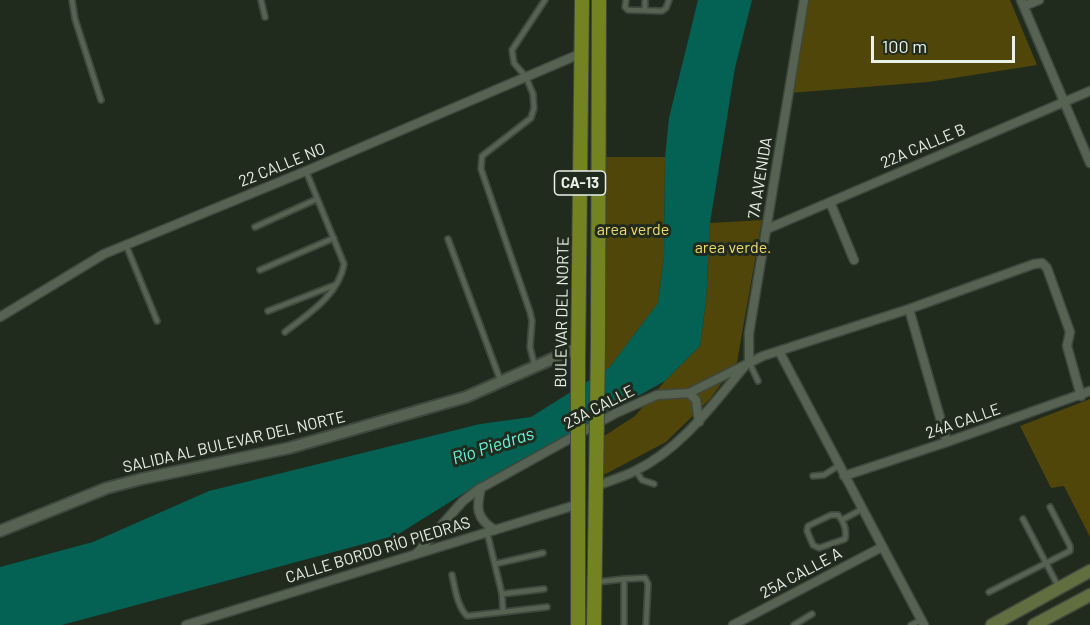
<!DOCTYPE html>
<html>
<head>
<meta charset="utf-8">
<style>
  body { margin:0 }
  #map { position:relative; width:1090px; height:625px; overflow:hidden; background:#202a1d; font-family:Barlow,sans-serif }
  canvas { display:block }
  .scale { position:absolute; left:871px; top:36px; width:144px; height:27px; box-sizing:border-box; border:3px solid #eaf1e8; border-top:0; padding-left:8px; font-size:18px; line-height:21px; white-space:nowrap; color:#eaf1e8; -webkit-text-stroke:4px #202a1d; paint-order:stroke }
</style>
</head>
<body>
<div id="map">
<canvas width="1090" height="625"></canvas>
<div class="scale">100 m</div>
</div>
<script>
const ctx = document.querySelector('canvas').getContext('2d');
ctx.lineJoin = 'round';
function fill(path, color) { ctx.fillStyle = color; ctx.fill(path, 'evenodd'); }
function strokePath(path, color, width, dash) { ctx.strokeStyle = color; ctx.lineWidth = width; ctx.lineCap = dash ? 'butt' : 'round'; ctx.setLineDash(dash || []); ctx.stroke(path); }
function write(font, color, halo, rows, align = 'center') {
  ctx.font = font + ' Barlow,sans-serif'; ctx.lineWidth = 6; ctx.setLineDash([]); ctx.textBaseline = 'middle'; ctx.strokeStyle = halo; ctx.fillStyle = color; for (const [text, x, y, turn = 0] of rows) {
    ctx.save(); ctx.translate(x, y); ctx.rotate((+turn || 0) * Math.PI / 180); ctx.textAlign = isNaN(turn) ? turn : align; if (halo) ctx.strokeText(text, 0, 0); ctx.fillText(text, 0, 0); ctx.restore();
  }
}
fill(new Path2D(`
  M806,0H1010L1037,65L928,82L790,93Z
  M604,157H665L664,256L658,303L609,368L601,373Z
  M762,220L737,362L710,399L666,442L600,477L601,438L635,416L665,381L700,346L706,301L710,223Z
  M1090,399V537L1064,486L1051,488L1020,426Z`), '#514609');
fill(new Path2D(`
  M698,0H752L735,68L710,223L706,301L700,346L665,381L469,490L397,535L62,625H0V567L93,542L209,491L480,424L531,417L609,368L658,303L664,256L665,157L669,118Z`), '#036254');
const service = new Path2D(`
  M72,0L75,19L101,100
  M261,0L265,17
  M626,0L625,7L628,10L662,11L666,8L669,0
  M645,0V10
  M255,227L317,199
  M448,239L501,382
  M126,245L157,321
  M260,270L334,238
  M268,311L335,285
  M285,332C308,314 339,295 344,264L306,171
  M749,362L758,381
  M535,367L530,347L532,321L530,312L481,169L482,156L531,118L534,108L533,94L526,77L514,63L512,50L545,0
  M636,471L642,480L654,484
  M813,476L824,475L838,466
  M831,515H838C844,522 847,530 845,539L819,548L813,545L807,531L808,526Z
  M1023,519L1058,586
  M842,520L862,509
  M487,532L502,594L503,612L547,607
  M495,564L543,553
  M452,575C455,588 457,606 467,616L503,612
  M597,582L624,579
  M989,592L1070,551V546L1050,507
  M502,594L544,589
  M624,625V579L645,578L648,584L646,625
  M794,625L812,614
  M911,625L921,620`);
const minor = new Path2D(`
  M1021,0L1090,163
  M1024,6L1039,0
  M830,202L854,260
  M767,229L1090,91
  M909,309L947,442
  M0,317L104,254L306,171L582,53
  M779,351L924,625
  M749,362V333L804,0
  M689,393L696,400L699,422
  M844,476L947,442L1090,391
  M596,486C609,481 623,477 635,471C682,448 712,405 745,366
  M495,530C476,519 476,507 481,488L616,413L657,395L689,393L763,356L909,309L1034,264L1042,263L1047,268L1070,332L1067,346L1081,396
  M416,554L463,501L480,488
  M186,625L579,504
  M733,625L882,547`);
const tertiary = new Path2D(`
  M0,531L107,488L141,479L289,448L466,397L577,348`);
const secondary = new Path2D(`
  M992,625L1090,571
  M1034,625L1090,595`);
const trunk = new Path2D(`
  M598,343L599,0
  M578,365L582,0
  M578,479V625
  M594,625L596,480`);
strokePath(service, '#3f483d', 8);
strokePath(minor, '#3f483d', 11);
strokePath(tertiary, '#3f483d', 14);
strokePath(secondary, '#3f483d', 15);
strokePath(trunk, '#3f483d', 16);
strokePath(service, '#566252', 4.5);
strokePath(minor, '#566252', 8);
strokePath(tertiary, '#566252', 10);
strokePath(secondary, '#616e40', 12);
strokePath(trunk, '#738322', 14);
const trunkBridge = new Path2D(`
  M578,365V479
  M596,480L598,343`);
strokePath(trunkBridge, '#3f483d', 16, []);
strokePath(trunkBridge, '#738322', 14);
for (const [x, y, w] of [
  [580,183,51]
]) { const box = new Path2D(); box.roundRect(x - w / 2, y - 12, w, 24, 4.5); ctx.fillStyle = '#202a1d'; ctx.fill(box); strokePath(box, '#eaf1e8', 1.5); }
write('bold 15px', '#eaf1e8', null, [
  ["CA-13",580,183]
]);
write('16px', '#eaf1e8', '#202a1d', [
  ["22A CALLE B",923,146,-23],
  ["22 CALLE NO",282,165,-22],
  ["7A AVENIDA",760,178,-81],
  ["BULEVAR DEL NORTE",562,312,-89],
  ["23A CALLE",599,407,-27],
  ["24A CALLE",963,421,-19],
  ["SALIDA AL BULEVAR DEL NORTE",234,442,-13],
  ["CALLE BORDO RÍO PIEDRAS",378,550,-17],
  ["25A CALLE A",801,573,-28]
]);
write('16px', '#efda6e', '#202a1d', [
  ["area verde",633,230],
  ["area verde.",733,248]
]);
write('italic 18px', '#66f6dc', '#202a1d', [
  ["Río Piedras",493,446,-18]
]);
</script>
</body>
</html>
